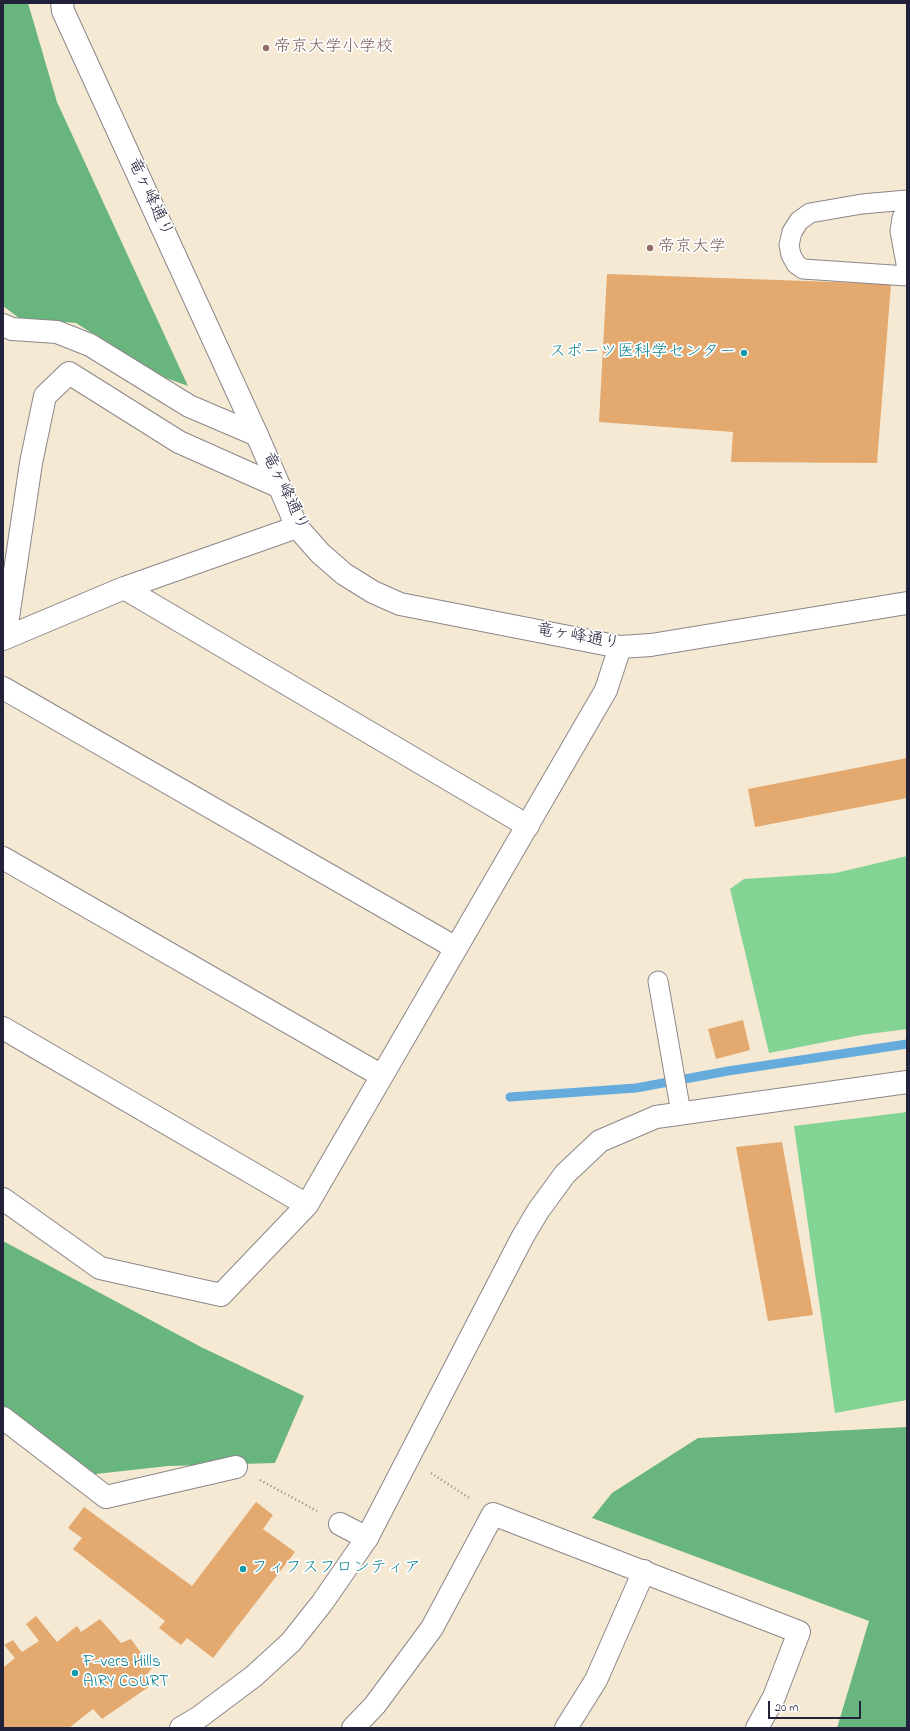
<!DOCTYPE html>
<meta charset="utf-8">
<style>
body{margin:0}
#map{position:relative;width:910px;height:1731px;overflow:hidden;background:#f5e9d4;font-family:"Indie Flower",sans-serif}
canvas{display:block}
.frame{position:absolute;inset:0;border:4px solid #22223b;pointer-events:none}
.scale{position:absolute;left:768px;top:1701px;width:93px;height:18px;box-sizing:border-box;border:2px solid #22223b;border-top:0;padding-left:5px;font-size:12px;line-height:14px;white-space:nowrap;color:#22223b;-webkit-text-stroke:3px #fff;paint-order:stroke}
</style>
<div id="map">
<canvas width="910" height="1731"></canvas>
<div class="frame"></div>
<div class="scale">20 m</div>
</div>
<script>
const context = document.querySelector('canvas').getContext('2d');
context.lineJoin = 'round';
function fillPath(path, color) { context.fillStyle = color; context.fill(path, 'evenodd'); }
const toPath = rows => new Path2D(rows.map(r => 'M' + r).join(''));
function trace(path, color, width, dash) { context.strokeStyle = color; context.lineWidth = width; context.lineCap = dash ? 'butt' : 'round'; context.setLineDash(dash || []); context.stroke(path); }
function label(font, color, halo, rows, align = 'center') {
  context.font = font + ' "Indie Flower","Klee One",sans-serif'; context.lineWidth = 3.5; context.setLineDash([]); context.textBaseline = 'middle'; context.strokeStyle = halo; context.fillStyle = color; for (const [text, x, y, turn = 0] of rows) {
    context.save(); context.translate(x, y); context.rotate((+turn || 0) * Math.PI / 180); context.textAlign = isNaN(turn) ? turn : align; if (halo) context.strokeText(text, 0, 0); context.fillText(text, 0, 0); context.restore();
  }
}
fillPath(toPath([
 [907,856,907,1029,861,1035,769,1053,730,889,744,879,836,873],
 [907,1112,907,1400,835,1413,794,1126]
]), '#82d394');
fillPath(toPath([
 [3,3,28,3,57,102,188,386,158,375,76,323,19,318,3,306],
 [3,1241,201,1347,304,1396,275,1463,168,1466,87,1475,3,1407],
 [907,1427,907,1728,837,1728,869,1621,592,1518,612,1493,698,1438]
]), '#69b57e');
trace(toPath([
 [510,1097,636,1088,728,1071,907,1044]
]), '#65acdc', 9);
fillPath(toPath([
 [607,274,891,284,877,463,731,462,733,432,599,422],
 [907,758,907,798,755,827,748,789],
 [743,1020,750,1050,716,1059,708,1029],
 [782,1142,813,1315,768,1321,736,1147],
 [256,1502,273,1515,263,1529,295,1552,213,1658,187,1638,181,1645,159,1628,165,1621,73,1549,82,1538,68,1528,84,1507,192,1586],
 [36,1616,57,1642,77,1626,81,1632,100,1619,121,1643,131,1639,152,1668,144,1678,150,1686,102,1719,93,1709,69,1728,3,1728,3,1666,4,1667,15,1658,4,1645,13,1640,22,1652,39,1641,26,1624]
]), '#e3a96e');
const lane = toPath([
 [907,200,862,204,810,213,799,221,792,232,789,245,791,255,796,264,803,269,907,276],
 [907,209,902,218,900,231,907,269],
 [658,981,681,1113]
]);
const street = toPath([
 [3,325,12,329,57,332,90,345,189,406,257,435],
 [124,588,528,826],
 [5,638,31,463,45,396,69,373,179,442,280,487],
 [3,639,124,588,297,527],
 [3,688,456,948],
 [3,858,382,1076],
 [3,1028,307,1205],
 [3,1199,100,1268,221,1295,307,1205,606,690,620,647],
 [3,1418,106,1497,236,1467],
 [340,1524,367,1538],
 [353,1728,375,1705,432,1628,493,1514,799,1632,774,1697,757,1728],
 [566,1728,596,1680,644,1571]
]);
const secondary = toPath([
 [62,3,63,11,257,435,297,527,320,553,344,574,373,592,400,604,620,647,651,645,907,603],
 [181,1728,198,1718,254,1676,291,1642,322,1603,367,1538,522,1238,538,1211,565,1174,600,1141,656,1117,907,1082]
]);
trace(lane, '#8c8688', 21);
trace(street, '#8c8688', 24);
trace(secondary, '#8c8688', 24);
trace(toPath([
 [431,1473,471,1499],
 [260,1480,317,1511]
]), '#8c8688', 2.5, [1, 3]);
trace(lane, '#fff', 19);
trace(street, '#fff', 22);
trace(secondary, '#fff', 22);
for (const [x, y, r, color] of [
 [266,48,4,"#8d6e63"],
 [650,248,4,"#8d6e63"],
 [744,353,4,"#0f9aa8"],
 [243,1569,4,"#0f9aa8"],
 [75,1673,4,"#0f9aa8"]
]) { const dot = new Path2D(); dot.arc(x, y, r, 0, 2 * Math.PI); context.fillStyle = color; context.fill(dot); trace(dot, '#fff', 1.5); }
label('17px', '#785e54', '#fff', [
 ["帝京大学小学校",274,48],
 ["帝京大学",658,248]
], 'left');
label('17px', '#22223b', '#fff', [
 ["竜ヶ峰通り",149,198,65],
 ["竜ヶ峰通り",284,492,64],
 ["竜ヶ峰通り",578,638,10]
]);
label('17px', '#0d838f', '#fff', [
 ["スポーツ医科学センター",736,353,"right"],
 ["フィフスフロンティア",251,1569],
 ["F-vers Hills",83,1663],
 ["AIRY COURT",83,1683]
], 'left');
</script>
